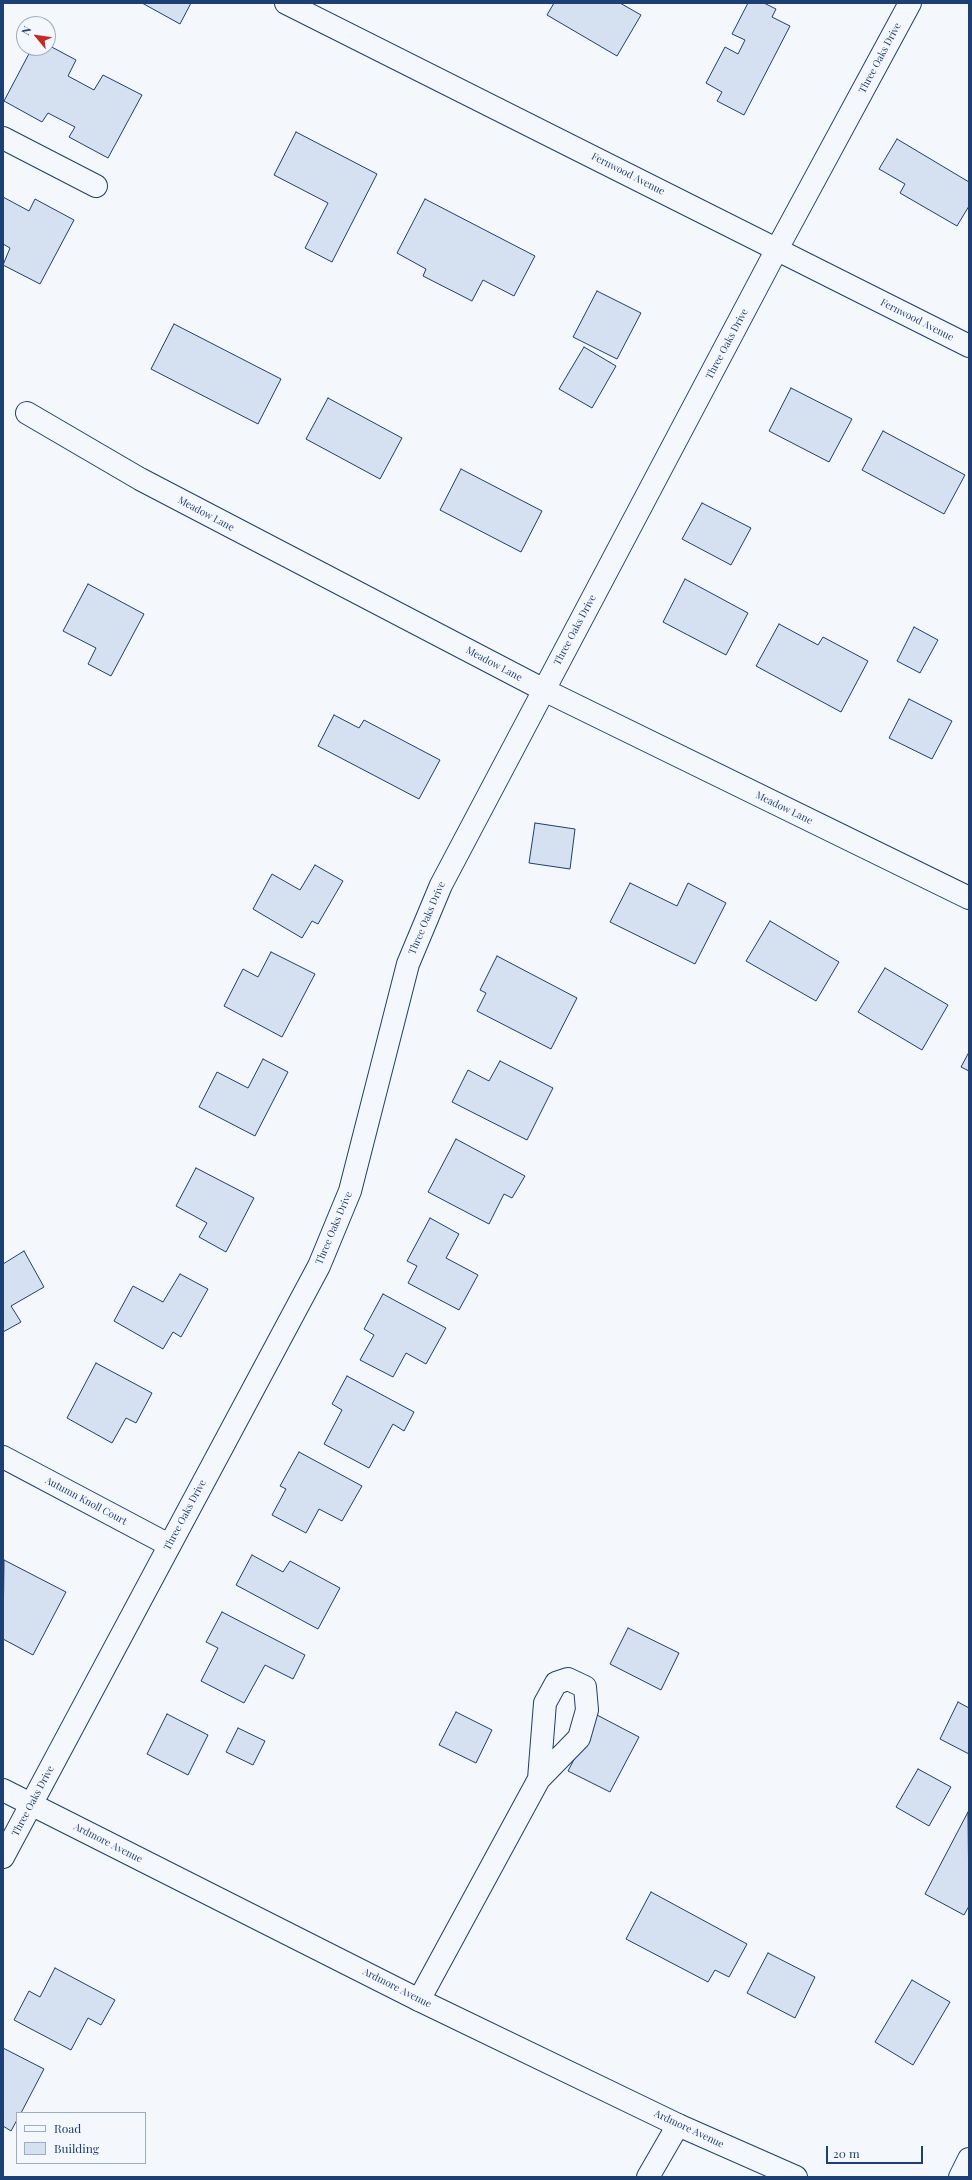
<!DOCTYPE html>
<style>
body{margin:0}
#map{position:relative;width:972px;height:2180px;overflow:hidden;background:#f4f7fb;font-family:"Playfair Display",serif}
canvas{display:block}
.frame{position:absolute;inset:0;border:4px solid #1d3f73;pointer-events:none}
.legend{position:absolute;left:16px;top:2112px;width:130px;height:52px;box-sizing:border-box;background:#f4f7fb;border:1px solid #9eadc5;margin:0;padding:5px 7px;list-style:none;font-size:12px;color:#1d3f73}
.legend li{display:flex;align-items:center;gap:8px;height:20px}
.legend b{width:20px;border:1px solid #9eadc5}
.north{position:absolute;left:16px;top:16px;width:40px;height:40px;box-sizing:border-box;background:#f4f7fb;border:1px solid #9eadc5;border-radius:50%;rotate:299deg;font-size:11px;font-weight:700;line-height:16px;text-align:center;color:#1d3f73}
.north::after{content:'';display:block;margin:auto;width:14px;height:18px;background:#c62828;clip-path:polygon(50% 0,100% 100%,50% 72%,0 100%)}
.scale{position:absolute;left:826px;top:2146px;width:97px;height:18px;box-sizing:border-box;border:2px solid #1d3f73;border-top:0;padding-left:5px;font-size:12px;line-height:14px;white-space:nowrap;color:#1d3f73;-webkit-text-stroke:3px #f4f7fb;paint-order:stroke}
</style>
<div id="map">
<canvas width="972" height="2180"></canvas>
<div class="frame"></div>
<ul class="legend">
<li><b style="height:5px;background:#f4f7fb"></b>Road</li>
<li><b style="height:11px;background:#d5e0f0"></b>Building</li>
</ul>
<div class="north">N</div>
<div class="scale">20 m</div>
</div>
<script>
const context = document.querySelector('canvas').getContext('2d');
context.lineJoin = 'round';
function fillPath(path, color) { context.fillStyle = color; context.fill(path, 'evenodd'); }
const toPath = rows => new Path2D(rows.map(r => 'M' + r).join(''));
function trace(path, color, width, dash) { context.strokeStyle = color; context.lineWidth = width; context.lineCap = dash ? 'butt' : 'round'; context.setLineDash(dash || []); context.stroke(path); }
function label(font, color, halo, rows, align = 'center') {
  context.font = font + ' "Playfair Display",serif'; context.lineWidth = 3; context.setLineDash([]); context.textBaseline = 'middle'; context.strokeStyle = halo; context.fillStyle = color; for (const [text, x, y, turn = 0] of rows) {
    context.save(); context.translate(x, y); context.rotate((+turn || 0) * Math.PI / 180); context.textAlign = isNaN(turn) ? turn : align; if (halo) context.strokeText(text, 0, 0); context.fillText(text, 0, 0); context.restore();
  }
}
const building = toPath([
 [142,3,191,3,180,24,142,3],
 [554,3,620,3,641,15,617,56,547,15,554,3],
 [748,3,764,3,776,9,772,17,790,26,744,115,717,101,722,92,706,83,725,47,738,54,745,40,732,34,748,3],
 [48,45,76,60,68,76,94,90,103,75,142,95,108,158,69,137,75,127,48,113,42,122,4,101,32,48,48,48,48,45],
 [296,132,377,174,332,262,305,248,328,203,274,175,296,132],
 [897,139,969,182,969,206,957,226,900,193,905,184,879,169,897,139],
 [3,197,29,211,35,199,74,220,40,284,3,265,10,248,3,244,3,197],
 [425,199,535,256,514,296,483,280,472,301,423,276,426,269,397,253,425,199],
 [597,291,641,313,617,359,573,337,597,291],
 [174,324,281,379,258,424,151,369,174,324],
 [584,347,616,366,592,408,559,389,584,347],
 [791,388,852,419,829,462,769,431,791,388],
 [328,398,402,438,380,479,306,439,328,398],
 [883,431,965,475,944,514,862,470,883,431],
 [461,469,542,511,521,552,440,510,461,469],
 [702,503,751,528,731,565,682,539,702,503],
 [685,579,748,613,726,655,663,622,685,579],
 [88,584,144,614,111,676,88,664,96,648,63,631,88,584],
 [779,624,818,645,823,637,868,661,841,712,756,666,779,624],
 [914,627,938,640,920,673,897,661,914,627],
 [909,699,952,721,932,759,889,738,909,699],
 [334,715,359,728,364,720,440,760,419,799,318,746,334,715],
 [535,823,575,829,570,869,529,863,535,823],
 [315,865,343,881,318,924,312,921,302,938,253,909,272,874,300,890,315,865],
 [630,883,677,906,688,883,726,903,695,964,610,922,630,883],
 [770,921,839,962,816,1001,746,961,770,921],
 [271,952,315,974,282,1037,224,1006,243,969,258,977,271,952],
 [497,956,577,998,551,1049,477,1011,486,993,480,990,497,956],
 [885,968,948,1005,922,1050,858,1012,885,968],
 [969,1052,969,1071,961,1067,969,1052],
 [263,1059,288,1072,255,1136,199,1107,217,1072,248,1088,263,1059],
 [500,1061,553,1088,527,1140,452,1102,468,1070,489,1081,500,1061],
 [456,1139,525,1176,512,1198,504,1194,489,1224,428,1192,456,1139],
 [196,1168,254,1198,226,1252,199,1237,207,1223,176,1206,196,1168],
 [430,1218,459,1234,446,1258,478,1275,459,1310,408,1283,417,1266,407,1261,430,1218],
 [24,1251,44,1287,11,1306,21,1322,3,1332,3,1264,24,1251],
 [180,1274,208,1289,181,1337,173,1332,163,1349,114,1321,133,1286,163,1302,180,1274],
 [383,1294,446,1328,426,1364,406,1353,393,1377,360,1360,374,1335,364,1329,383,1294],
 [96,1363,152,1393,136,1423,126,1418,112,1443,67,1418,96,1363],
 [347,1376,414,1412,404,1431,393,1424,369,1468,324,1444,342,1410,332,1404,347,1376],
 [299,1452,362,1486,342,1521,319,1509,306,1533,272,1515,286,1489,280,1486,299,1452],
 [252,1555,283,1572,290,1561,340,1588,318,1629,236,1585,252,1555],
 [4,1560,66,1592,33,1655,3,1639,4,1560],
 [222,1612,305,1655,293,1679,265,1665,244,1703,201,1681,218,1648,206,1642,222,1612],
 [628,1628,679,1653,661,1690,610,1664,628,1628],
 [958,1702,969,1708,969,1754,940,1739,958,1702],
 [456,1712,492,1730,476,1763,439,1745,456,1712],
 [167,1714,208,1735,188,1775,147,1754,167,1714],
 [597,1715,639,1737,610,1792,568,1771,597,1715],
 [238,1728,265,1741,253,1765,226,1752,238,1728],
 [918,1769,951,1787,929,1826,896,1807,918,1769],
 [968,1812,969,1906,964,1915,925,1894,968,1812],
 [651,1892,747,1944,729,1977,715,1970,708,1982,626,1939,651,1892],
 [768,1953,815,1977,795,2018,747,1993,768,1953],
 [55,1968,115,2000,101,2025,88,2018,71,2050,14,2020,29,1991,40,1997,55,1968],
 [912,1980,950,2002,913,2065,875,2042,912,1980],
 [3,2048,44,2069,21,2113,17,2113,17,2120,11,2131,3,2126,3,2048]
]);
fillPath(building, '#d5e0f0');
trace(building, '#1d3f73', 1);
const minor = toPath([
 [286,3,969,346],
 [3,138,96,186],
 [27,413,140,479,544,690,969,898],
 [3,1457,169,1545],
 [3,1857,319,1266,350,1191,408,964,441,885,777,249,910,3],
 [419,2000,539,1779,545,1703,556,1683,568,1679,585,1687,587,1710,579,1738,539,1779],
 [648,2177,678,2125],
 [960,2177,969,2159]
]);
const major = toPath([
 [3,1790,419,2000,678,2125,796,2177]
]);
trace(minor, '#1d3f73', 24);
trace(major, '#1d3f73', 24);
trace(minor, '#f4f7fb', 22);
trace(major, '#f4f7fb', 22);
label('10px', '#1d3f73', '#f4f7fb', [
 ["Three Oaks Drive",880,58,-62],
 ["Fernwood Avenue",628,174,27],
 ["Fernwood Avenue",917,320,27],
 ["Three Oaks Drive",727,344,-62],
 ["Meadow Lane",206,514,28],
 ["Three Oaks Drive",575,630,-62],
 ["Meadow Lane",494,664,28],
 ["Meadow Lane",784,808,26],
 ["Three Oaks Drive",427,918,-67],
 ["Three Oaks Drive",334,1228,-67],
 ["Autumn Knoll Court",86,1501,28],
 ["Three Oaks Drive",185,1515,-62],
 ["Three Oaks Drive",33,1801,-62],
 ["Ardmore Avenue",108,1843,27],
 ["Ardmore Avenue",397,1988,27],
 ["Ardmore Avenue",689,2129,25]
]);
</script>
